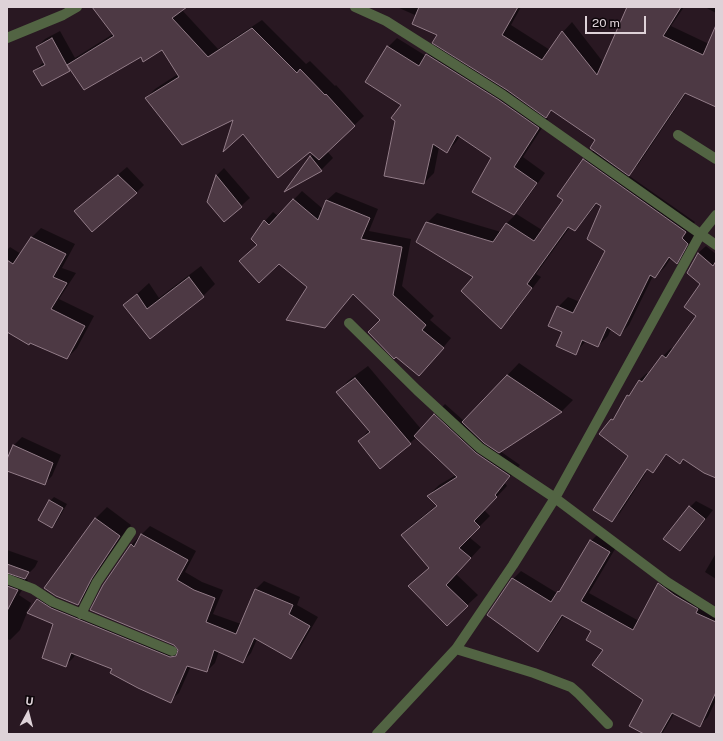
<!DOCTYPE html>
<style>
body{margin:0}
#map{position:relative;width:723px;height:741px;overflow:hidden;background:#291822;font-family:"Public Sans",sans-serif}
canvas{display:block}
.frame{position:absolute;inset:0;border:8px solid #ded2d8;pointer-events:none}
.north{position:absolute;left:8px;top:693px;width:40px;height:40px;-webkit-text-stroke:3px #0d060a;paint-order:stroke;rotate:7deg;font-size:11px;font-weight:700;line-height:16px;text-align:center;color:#ded2d8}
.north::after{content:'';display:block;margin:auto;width:14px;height:18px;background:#ded2d8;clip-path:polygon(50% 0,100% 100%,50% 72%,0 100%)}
.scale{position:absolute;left:585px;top:16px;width:61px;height:18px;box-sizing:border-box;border:2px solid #ded2d8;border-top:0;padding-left:5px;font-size:12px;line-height:14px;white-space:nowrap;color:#ded2d8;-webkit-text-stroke:3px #0d060a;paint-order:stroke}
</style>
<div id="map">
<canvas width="723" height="741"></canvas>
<div class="frame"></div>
<div class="north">U</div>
<div class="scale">20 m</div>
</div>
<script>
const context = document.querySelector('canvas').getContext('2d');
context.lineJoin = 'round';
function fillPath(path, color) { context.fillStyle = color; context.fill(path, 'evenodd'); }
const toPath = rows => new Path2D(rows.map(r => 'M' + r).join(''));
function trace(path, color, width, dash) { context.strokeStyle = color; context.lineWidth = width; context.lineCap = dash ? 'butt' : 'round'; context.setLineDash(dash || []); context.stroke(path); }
fillPath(toPath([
 [93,7,185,7,182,10,218,49,262,20,306,64,310,61,335,86,336,85,364,116,327,151,333,158,321,170,287,189,314,153,234,118,146,98,155,89,178,74,162,49,141,55,71,69,69,71,34,71,44,62,37,47,45,39,60,31,75,58,113,34],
 [397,7,521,7,511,25,550,50,563,32,572,22,603,62,629,7,684,7,671,26,709,44,716,26,716,101,687,92,638,165,628,175,695,222,691,228,697,234,686,253,677,262,671,258,665,267,655,277,653,276,629,325,620,335,611,329,608,336,598,346,586,341,575,353,563,332,558,307,568,297,580,302,606,250,603,205,598,202,584,220,574,230,570,227,536,274,541,277,510,318,501,328,474,277,427,223,437,213,501,232,507,223,516,214,474,191,493,157,460,136,456,142,447,152,439,147,434,173,424,183,402,104,388,47,397,38,426,56,437,44,439,34,417,16],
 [552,110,597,140,594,150,584,160,564,200,542,230,515,213,523,204,545,173,523,157,548,119,545,117],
 [705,7,716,7,716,13],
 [127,167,144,185,136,193,75,211],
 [224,168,250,198,224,221,208,202,217,175],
 [302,191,323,209,327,200,336,192,378,209,369,231,411,239,402,286,434,316,430,320,451,338,428,366,354,294,333,318,308,287,258,244,265,221,273,212,278,216],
 [41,228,75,244,62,268,76,273,59,299,94,316,77,348,67,358,7,331,7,250,10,247,21,254,32,237],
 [706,246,716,254,716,268,699,253,699,255,716,270,716,477,684,458,680,463,667,454,659,463,601,434,618,413,628,396,634,389,639,380,647,373,649,374,663,356,671,348,673,349,697,316,701,284,688,272,698,253],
 [201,266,215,284,203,296,150,338,125,305,149,283,159,298],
 [519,363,573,400,562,411,500,451,520,465,505,483,507,486,484,510,490,516,469,537,481,547,456,574,478,595,447,624,410,586,430,568,402,535,413,524,437,505,428,496,439,485,456,475,417,437,380,467,359,441,369,430,337,392,349,380,368,366,421,429,445,404,464,421],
 [22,437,61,455,52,476,44,484,7,470,7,462,14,445],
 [628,463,646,473,620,513,611,521],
 [54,497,67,504,56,523,52,527,50,501],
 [696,501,713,510,688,542,680,550,688,509],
 [107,507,131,525,103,566,89,593,78,604,95,519],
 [150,526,196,551,185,572,202,582,223,590,213,614,241,624,255,590,264,581,300,597,297,605,318,617,299,649,290,658,257,639,251,653,243,662,219,651,215,663,207,671,191,666,179,693,170,701,114,669,75,654,74,657,66,665,54,623,37,600,46,591,59,600,179,649,131,545],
 [599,533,618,544,589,593,639,621,658,584,667,576,716,610,716,700,708,717,700,725,674,714,662,734,646,734,644,700,604,650,592,631,564,615,546,642,538,650,513,579,521,571,557,593,564,585,591,541],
 [7,550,38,561,35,567,24,578,28,580,19,595,31,603,20,630,10,640,7,639],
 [716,553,716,579,705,572]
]), '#0007');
const building = toPath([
 [92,7,187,7,172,18,208,57,252,28,297,73,300,69,325,95,326,94,355,126,319,160,310,152,278,178,243,134,223,152,233,120,182,145,145,98,179,77,162,50,143,62,141,57,84,90,67,65,114,36,92,7],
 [419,7,518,7,502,35,542,60,562,31,597,75,627,7,681,7,663,36,703,55,716,25,716,107,685,93,629,176,590,148,595,140,551,110,546,118,507,90,432,43,437,35,412,24,419,7],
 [52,38,70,71,42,86,33,71,45,65,36,47,52,38],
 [387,46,419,66,426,54,499,100,539,128,514,167,537,183,514,215,472,192,491,158,457,135,447,153,433,144,424,184,384,176,395,121,391,118,401,105,365,82,387,46],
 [310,156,322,171,284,192,310,156],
 [583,159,686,232,682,238,688,244,677,264,669,257,655,278,650,275,620,336,607,327,598,347,582,340,576,355,556,346,562,332,548,326,557,306,573,313,605,251,587,239,601,206,596,203,575,231,568,227,527,284,532,288,501,329,461,291,473,277,416,242,426,222,493,242,506,223,534,241,563,200,557,196,583,159],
 [118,175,137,193,92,232,74,211,118,175],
 [216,175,242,207,224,222,207,202,216,175],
 [293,199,318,220,326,200,370,218,361,239,402,247,393,295,426,325,422,330,444,348,419,376,396,357,394,359,368,332,380,320,353,294,325,328,286,320,307,287,279,264,259,283,239,261,257,245,251,239,264,220,269,225,293,199],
 [31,237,66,254,53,277,67,283,51,309,85,326,67,359,30,343,29,345,7,332,7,260,13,264,31,237],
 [698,253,713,266,716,261,716,478,704,473,683,459,680,464,666,454,653,473,647,469,612,522,593,510,628,456,599,434,611,419,613,420,627,395,629,396,639,380,642,382,662,355,666,358,696,316,684,307,700,284,687,273,698,253],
 [189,277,204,297,150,339,123,305,137,294,147,309,189,277],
 [507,375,562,412,499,453,484,443,462,422,507,375],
 [355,378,411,444,380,469,358,441,370,432,336,392,355,378],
 [434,414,476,453,510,476,495,495,497,497,474,521,480,527,459,548,471,558,446,585,468,606,447,626,408,586,429,568,401,535,437,506,427,496,457,477,414,436,434,414],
 [13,445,53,463,45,485,7,471,7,459,13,445],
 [49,500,63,508,52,528,38,520,49,500],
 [689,506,705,519,680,551,663,539,689,506],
 [95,518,120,536,92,578,78,605,56,596,44,588,95,518],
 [141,534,188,560,177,580,194,590,215,598,206,622,236,634,255,589,293,605,289,614,310,626,291,659,254,638,243,663,214,650,207,672,187,666,171,703,138,688,110,673,112,669,71,653,66,667,42,658,53,624,27,613,37,599,51,608,170,657,176,656,178,650,174,645,90,610,103,585,131,544,134,547,141,534],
 [590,540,610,552,581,601,633,630,658,583,674,595,698,609,696,613,716,622,716,692,700,727,672,713,660,734,644,734,629,726,643,700,592,665,603,650,586,640,591,631,562,615,538,652,487,615,512,578,551,602,558,591,559,592,590,540],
 [7,564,29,572,25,579,7,573,7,564],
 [7,586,18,590,7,611,7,586]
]);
fillPath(building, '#4d3944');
trace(building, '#927c88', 1);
trace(toPath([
 [355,7,386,21,503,95,716,245],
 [7,38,63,15,77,7],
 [678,135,716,159],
 [349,323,417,390,480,448,555,498,667,582,716,613],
 [7,579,33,589,53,602,172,651],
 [81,614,97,582,131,532],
 [456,649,534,673,571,687,579,694,608,724],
 [377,734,456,649,513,565,555,498,700,235,716,215]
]), '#526443', 10);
</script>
